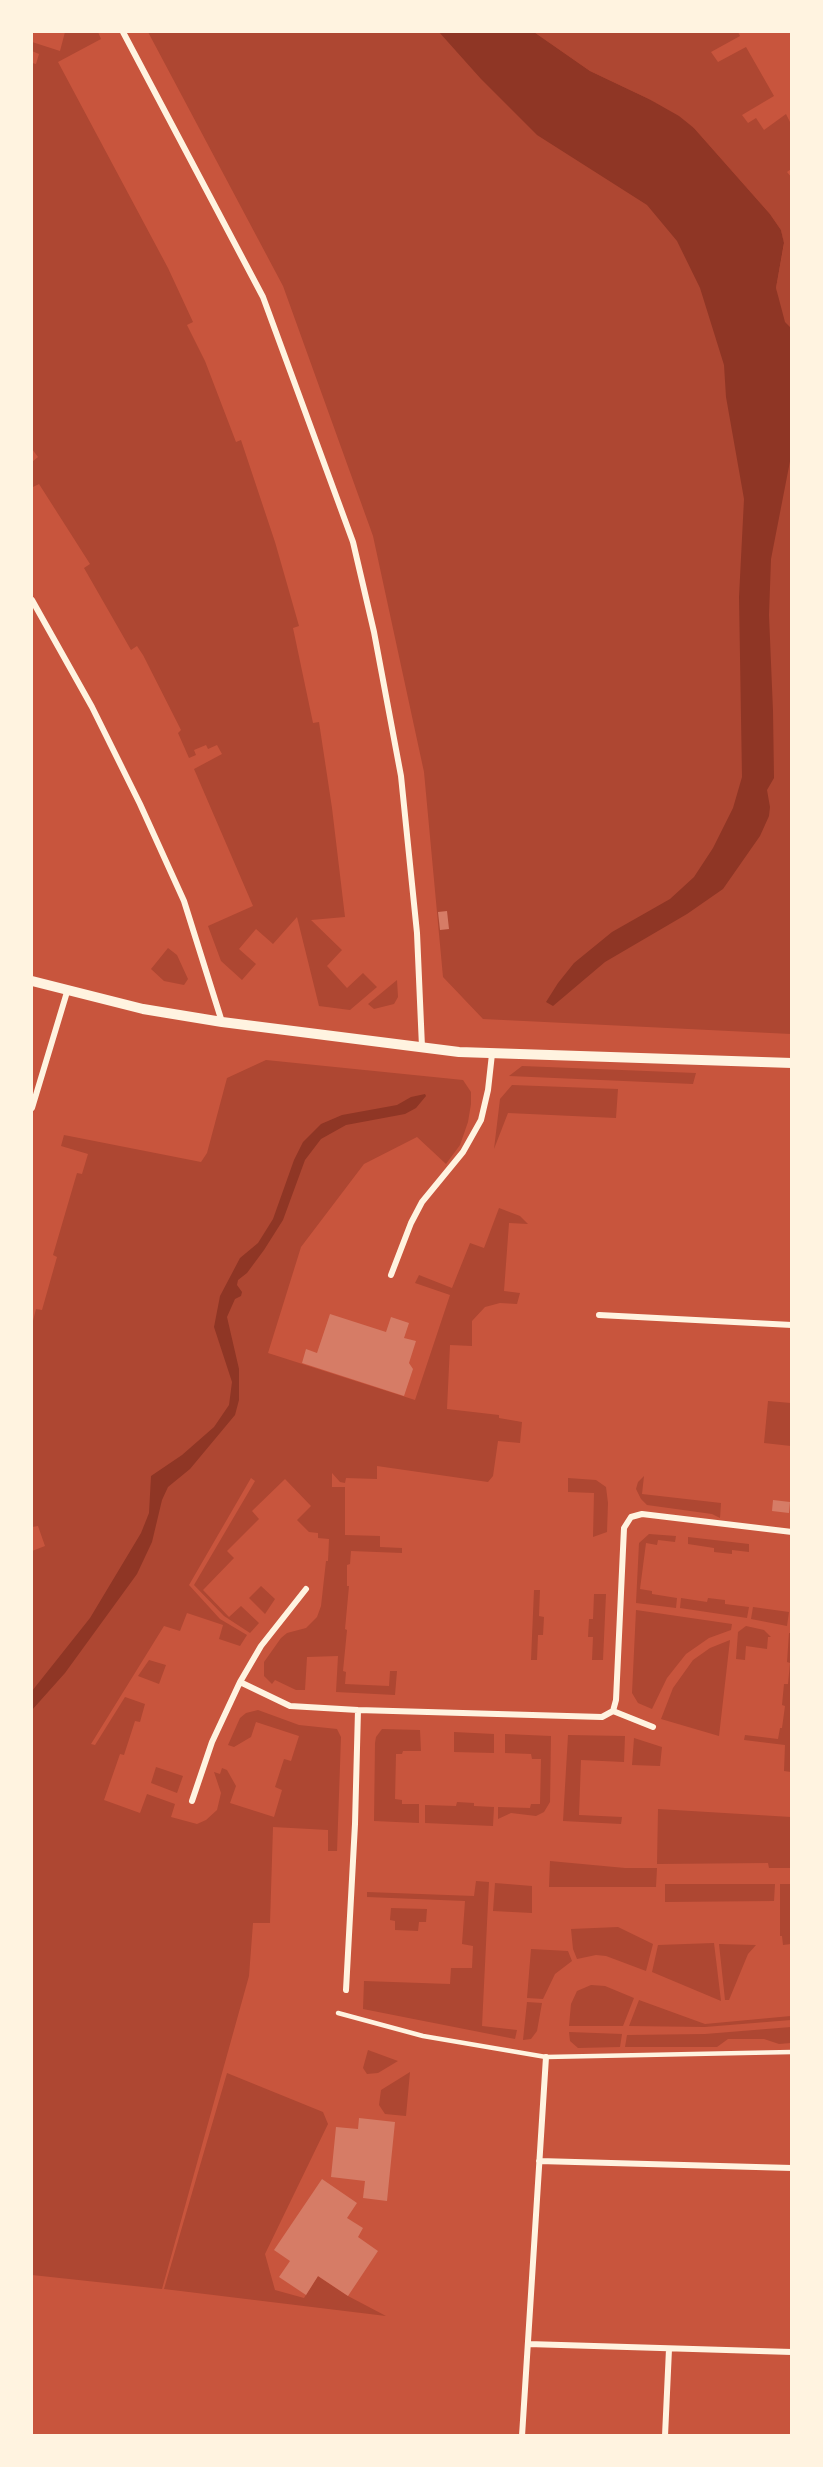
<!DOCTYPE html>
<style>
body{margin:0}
#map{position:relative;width:823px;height:2467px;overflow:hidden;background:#c8553d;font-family:Signika,sans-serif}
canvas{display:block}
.frame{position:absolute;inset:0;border:33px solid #fff3e0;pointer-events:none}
</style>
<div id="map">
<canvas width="823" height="2467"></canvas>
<div class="frame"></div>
</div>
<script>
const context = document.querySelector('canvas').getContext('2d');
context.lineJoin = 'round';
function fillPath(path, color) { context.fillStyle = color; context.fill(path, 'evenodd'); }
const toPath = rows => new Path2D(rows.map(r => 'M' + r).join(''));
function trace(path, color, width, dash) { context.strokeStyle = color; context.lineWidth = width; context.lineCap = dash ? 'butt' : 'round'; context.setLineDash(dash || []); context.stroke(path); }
fillPath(toPath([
 [65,32,98,32,101,39,58,62,168,268,193,322,187,325,205,361,236,442,241,440,275,542,299,626,293,628,313,723,319,722,332,808,345,917,311,920,342,950,327,966,347,988,363,973,377,987,350,1010,319,1006,297,917,273,944,256,929,239,949,256,964,242,980,221,961,208,926,253,906,194,769,222,754,217,745,208,749,206,745,194,750,196,755,189,758,178,733,181,730,143,655,137,646,131,650,84,568,90,564,39,484,33,487,32,486,32,462,38,457,32,449,32,63,36,64,39,54,32,51,32,42,60,51],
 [148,32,484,32,779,304,776,288,784,244,781,230,770,214,694,128,649,99,590,71,534,32,738,32,740,36,711,52,718,62,746,47,774,96,742,115,748,123,756,118,764,130,786,114,791,124,791,169,787,172,792,178,791,1034,483,1019,443,977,424,772,373,536,283,286],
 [168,948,177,955,188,979,184,985,164,981,151,969],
 [397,980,398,997,394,1004,374,1009,368,1004],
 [266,1060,463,1080,471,1092,471,1104,468,1122,460,1145,446,1164,417,1137,364,1164,301,1247,268,1353,415,1400,450,1295,415,1283,419,1275,452,1288,470,1243,484,1248,499,1208,520,1216,528,1224,509,1223,504,1291,520,1293,517,1304,500,1303,485,1307,472,1321,472,1346,450,1345,447,1409,499,1415,499,1418,522,1422,520,1443,498,1441,493,1476,488,1482,377,1466,377,1479,346,1478,345,1483,340,1482,332,1473,332,1487,345,1487,345,1535,380,1536,380,1547,402,1548,402,1553,351,1551,350,1564,347,1565,347,1586,349,1586,345,1629,347,1630,343,1671,346,1672,345,1684,389,1686,390,1671,397,1671,395,1695,336,1692,338,1656,307,1657,305,1690,296,1690,275,1680,272,1684,264,1676,264,1662,281,1638,287,1633,306,1628,317,1617,321,1606,326,1561,328,1561,329,1539,318,1538,318,1533,309,1532,297,1520,311,1506,285,1479,252,1511,259,1519,227,1551,234,1558,203,1590,229,1617,241,1606,259,1623,250,1633,224,1616,194,1585,255,1481,251,1478,189,1585,220,1619,247,1635,240,1646,219,1639,223,1625,187,1613,180,1631,164,1626,91,1744,95,1745,125,1697,145,1704,140,1722,135,1721,124,1755,120,1754,104,1800,140,1813,147,1794,175,1804,171,1817,197,1824,206,1820,217,1810,221,1793,214,1772,220,1774,222,1768,227,1770,236,1786,230,1803,274,1817,282,1790,275,1787,284,1759,291,1761,299,1736,256,1722,251,1737,234,1747,228,1745,240,1718,246,1713,258,1710,299,1725,337,1729,341,1737,337,1851,328,1851,328,1830,273,1827,270,1923,253,1923,249,1976,162,2289,32,2275,32,1551,45,1546,38,1526,32,1527,32,1325,36,1309,42,1310,57,1257,53,1255,77,1173,82,1174,88,1154,61,1146,64,1135,201,1162,207,1153,227,1078],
 [522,1066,696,1073,693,1084,509,1076],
 [512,1085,618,1089,616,1118,508,1113,494,1149,500,1099],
 [768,1401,791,1403,791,1446,764,1443],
 [644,1476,642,1494,721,1503,720,1518,712,1514,647,1505,641,1499,636,1489,638,1482],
 [568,1478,596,1480,606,1487,608,1503,607,1532,593,1537,594,1493,568,1492],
 [649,1534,676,1536,675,1542,658,1540,657,1545,646,1543,640,1589,652,1591,652,1594,677,1598,676,1608,636,1603,639,1543],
 [688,1537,749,1544,749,1552,732,1550,732,1554,714,1552,714,1548,688,1544],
 [261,1586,275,1599,265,1614,249,1598],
 [534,1590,540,1590,539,1616,544,1617,543,1635,538,1635,537,1660,531,1660],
 [594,1594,606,1594,603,1660,592,1660,593,1637,588,1637,589,1619,593,1619],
 [681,1598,707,1602,708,1598,725,1600,725,1604,749,1607,747,1618,680,1608],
 [753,1607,789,1612,787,1626,751,1619],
 [636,1610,732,1624,731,1630,709,1638,686,1654,667,1678,652,1709,638,1703,632,1693],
 [746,1626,764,1630,771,1637,768,1637,767,1649,746,1646,745,1660,736,1659,738,1632],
 [789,1633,792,1633,791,1772,784,1771,785,1745,744,1740,745,1735,778,1739,780,1728,782,1728,785,1706,782,1705,784,1684,788,1684,790,1663,787,1662],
 [730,1640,719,1736,661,1719,673,1688,693,1660,710,1648],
 [149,1660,166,1665,159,1684,138,1676],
 [382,1729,420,1730,421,1751,403,1751,402,1754,396,1754,395,1799,402,1800,402,1804,419,1804,419,1823,374,1821,375,1743,376,1737],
 [454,1732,494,1734,494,1753,454,1752],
 [505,1734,551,1736,550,1802,544,1812,536,1816,511,1813,498,1819,498,1807,530,1808,531,1804,540,1804,541,1759,532,1759,531,1754,505,1753],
 [568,1735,625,1736,624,1762,581,1760,579,1815,622,1817,621,1824,563,1821],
 [634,1738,662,1747,660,1766,632,1765],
 [156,1767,183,1776,177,1793,151,1783],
 [457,1802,474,1803,474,1806,494,1807,493,1826,425,1823,425,1805,456,1806],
 [658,1809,791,1817,791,1868,769,1868,768,1863,657,1864],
 [550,1861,625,1868,657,1868,656,1887,549,1887],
 [476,1881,489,1882,482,2026,517,2030,515,2039,363,2009,364,1981,450,1984,451,1968,472,1968,473,1946,462,1944,465,1901,367,1897,367,1892,474,1896],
 [495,1883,532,1886,532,1913,493,1911],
 [665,1884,775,1884,774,1901,665,1902],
 [780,1884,791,1884,791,1944,783,1945,782,1936,780,1936],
 [391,1908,427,1909,426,1922,419,1922,418,1931,395,1930,395,1921,390,1920],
 [618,1927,653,1944,646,1971,606,1956,596,1955,577,1959,573,1949,571,1929],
 [714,1943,721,2001,652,1972,658,1945],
 [719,1944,756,1945,748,1954,729,2000,725,2000],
 [531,1949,568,1951,572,1961,555,1974,543,1999,527,1998],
 [591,1985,605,1986,634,1998,623,2026,569,2026,571,2004,577,1991],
 [639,2000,705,2024,791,2016,791,2020,705,2027,629,2026],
 [527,2002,542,2003,537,2031,531,2039,523,2040],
 [791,2027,791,2043,779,2044,764,2039,728,2039,717,2047,625,2047,627,2035,705,2034],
 [569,2032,622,2034,620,2047,578,2048,570,2041],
 [368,2050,398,2061,378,2073,367,2074,363,2068],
 [410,2072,406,2116,385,2114,379,2105,381,2090],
 [227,2073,323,2112,328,2124,265,2254,275,2290,304,2298,318,2276,348,2296,386,2316,164,2289]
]), '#ae4732');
fillPath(toPath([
 [439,32,534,32,590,71,649,99,679,116,694,128,770,214,781,230,784,243,776,288,785,322,791,328,792,451,771,559,769,615,773,711,774,778,767,790,770,807,769,816,760,836,723,889,687,914,605,962,553,1006,546,1002,558,983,574,963,612,932,670,899,694,877,713,848,733,808,742,777,739,597,744,499,726,397,724,365,700,288,677,241,647,205,537,135,481,79],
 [425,1094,426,1096,416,1108,405,1114,346,1125,321,1139,305,1160,283,1220,264,1250,247,1273,238,1280,237,1285,242,1292,241,1296,235,1299,227,1317,239,1369,239,1400,235,1415,190,1469,168,1487,162,1500,152,1542,137,1574,65,1673,32,1710,32,1691,90,1618,141,1533,149,1513,151,1476,182,1455,214,1427,229,1405,232,1382,214,1327,220,1296,240,1258,258,1243,273,1219,294,1160,303,1142,321,1124,342,1115,397,1105,411,1097]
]), '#8f3625');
fillPath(toPath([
 [447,911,449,929,440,930,438,912],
 [330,1314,386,1332,391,1317,409,1323,404,1338,416,1341,409,1363,413,1369,404,1396,302,1363,306,1349,317,1353],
 [773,1500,790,1502,789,1513,772,1511],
 [359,2118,395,2122,387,2201,363,2198,365,2181,331,2177,336,2127,358,2129],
 [322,2179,357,2203,347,2218,363,2228,358,2237,378,2251,348,2296,318,2276,306,2295,279,2277,290,2261,274,2250]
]), '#d67c66');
trace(toPath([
 [338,2013,423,2036,546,2057,792,2052]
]), '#fff3e0', 4.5);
trace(toPath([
 [123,32,263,297,353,542,374,632,401,776,417,933,422,1047],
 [32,600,92,707,140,804,184,901,222,1022],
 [32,1108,67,992],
 [391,1275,411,1223,422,1202,463,1152,481,1120,488,1090,492,1054],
 [599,1315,792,1325],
 [240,1682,290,1706,358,1710,602,1717,613,1711,616,1700,624,1528,631,1517,642,1514,792,1532],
 [613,1711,653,1727],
 [192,1801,212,1742,240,1682,261,1646,306,1589],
 [346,1990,355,1824,358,1710],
 [539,2161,792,2168],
 [528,2344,792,2352],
 [522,2436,546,2057],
 [665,2436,669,2349]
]), '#fff3e0', 6);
trace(toPath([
 [32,981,143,1009,222,1022,459,1052,792,1063]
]), '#fff3e0', 10);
</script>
